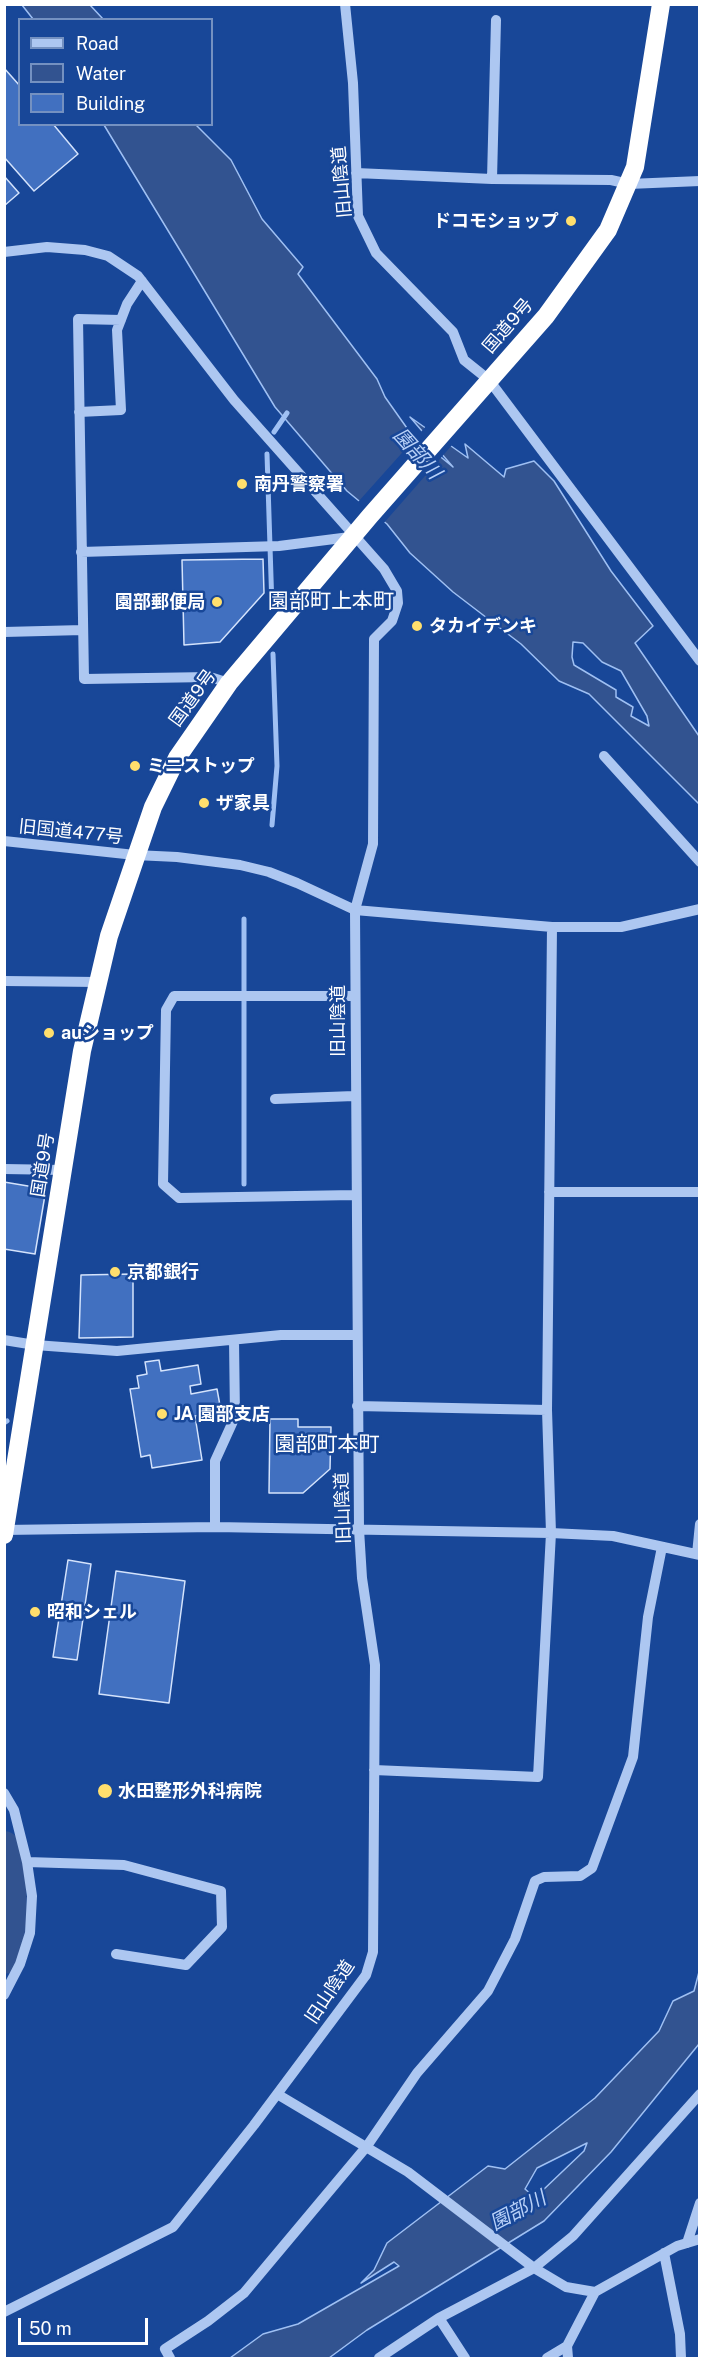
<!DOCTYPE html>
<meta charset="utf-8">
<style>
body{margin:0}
#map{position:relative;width:704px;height:2363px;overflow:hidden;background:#184798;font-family:"Public Sans",sans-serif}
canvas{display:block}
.frame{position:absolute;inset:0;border:6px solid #fff;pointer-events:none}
.legend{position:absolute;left:18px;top:18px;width:195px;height:108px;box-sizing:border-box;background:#184798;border:2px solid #7491c1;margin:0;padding:8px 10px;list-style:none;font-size:18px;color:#fff}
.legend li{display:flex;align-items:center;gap:12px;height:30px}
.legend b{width:30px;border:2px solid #7491c1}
.scale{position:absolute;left:18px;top:2318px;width:130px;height:27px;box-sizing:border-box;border:3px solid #fff;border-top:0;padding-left:8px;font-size:18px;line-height:21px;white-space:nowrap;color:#fff;-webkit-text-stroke:4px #184798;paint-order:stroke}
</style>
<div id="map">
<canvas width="704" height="2363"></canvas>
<div class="frame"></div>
<ul class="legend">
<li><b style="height:8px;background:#adc7f1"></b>Road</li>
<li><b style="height:16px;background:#325390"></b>Water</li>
<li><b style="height:16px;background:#4170c0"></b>Building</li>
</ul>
<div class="scale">50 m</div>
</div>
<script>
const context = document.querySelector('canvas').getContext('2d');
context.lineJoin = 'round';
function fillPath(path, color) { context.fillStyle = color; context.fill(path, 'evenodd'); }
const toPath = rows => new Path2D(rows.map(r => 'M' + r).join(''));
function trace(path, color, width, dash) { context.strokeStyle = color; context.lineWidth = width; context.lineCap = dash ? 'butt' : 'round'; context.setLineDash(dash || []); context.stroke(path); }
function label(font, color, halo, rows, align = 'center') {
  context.font = font + ' "Public Sans","Noto Sans JP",sans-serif'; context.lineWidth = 5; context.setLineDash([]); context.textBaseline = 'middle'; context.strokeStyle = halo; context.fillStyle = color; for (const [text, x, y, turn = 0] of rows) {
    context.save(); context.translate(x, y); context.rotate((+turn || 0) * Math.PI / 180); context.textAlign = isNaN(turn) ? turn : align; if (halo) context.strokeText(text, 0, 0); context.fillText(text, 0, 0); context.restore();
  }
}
const water = toPath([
 [22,5,90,5,103,19,33,19,22,5],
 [104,125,196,125,231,160,262,219,303,267,298,274,377,379,385,397,409,431,453,467,410,417,468,458,465,444,504,477,506,469,534,461,554,481,611,571,653,626,635,643,699,736,699,804,589,694,559,681,521,644,453,592,410,553,387,524,347,491,275,407,104,125],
 [573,642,583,643,602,662,621,671,647,716,649,726,631,716,633,707,616,697,616,690,574,665,572,657,573,642],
 [699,1972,699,2044,611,2152,544,2221,367,2330,329,2358,230,2358,263,2334,298,2324,399,2266,394,2262,361,2283,374,2270,387,2243,488,2166,505,2169,595,2098,659,2031,673,2001,694,1991,699,1972],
 [587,2143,584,2151,542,2191,532,2195,525,2189,537,2168,587,2143]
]);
fillPath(water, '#325390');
trace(water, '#9fc0f3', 1.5);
fillPath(toPath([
 [427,425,453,444,383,524,358,502,418,435,431,445,420,433]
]), '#184798');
trace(toPath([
 [274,432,287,413],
 [267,454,272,608],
 [272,825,277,766,273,654],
 [244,919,244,1184],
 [4,1423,7,1421]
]), '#9fc0f3', 5);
trace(toPath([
 [4,1847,10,1867,11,1919,4,1958]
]), '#325390', 32);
const building = toPath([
 [4,68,20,86,20,124,53,124,78,154,34,191,4,157,4,68],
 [4,176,19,193,4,206,4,176],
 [263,559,264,593,220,642,184,645,182,560,263,559],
 [4,1182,46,1189,35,1254,4,1249,4,1182],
 [133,1274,133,1337,79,1338,81,1275,133,1274],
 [159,1360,161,1371,198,1365,201,1384,190,1386,191,1394,217,1389,221,1411,195,1416,202,1460,152,1468,150,1455,141,1457,130,1389,139,1388,137,1376,147,1374,145,1362,159,1360],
 [270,1419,298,1419,298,1427,331,1427,330,1469,303,1493,269,1493,270,1419],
 [68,1560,91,1564,77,1660,53,1657,68,1560],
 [116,1571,185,1581,169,1703,99,1694,116,1571]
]);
fillPath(building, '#4170c0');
trace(building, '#d4e3fc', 1.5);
trace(toPath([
 [345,4,353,83,358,216,376,253,453,332,464,360,489,380,700,661],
 [356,173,492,179,611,180,629,184,700,181],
 [492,179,496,20],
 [4,252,47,247,85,250,108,256,138,276,234,400,384,569,397,591,398,603,392,621,374,639,373,844,355,910,359,1529,362,1578,375,1665,373,1952,366,1975,254,2125,173,2227,4,2312],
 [121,320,78,319,84,679,210,677,229,683],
 [79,412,121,410,117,330,127,304,142,281],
 [81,552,279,546,350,537],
 [4,632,83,630],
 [604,756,700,862],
 [4,841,135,855,177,857,240,865,269,872,297,883,355,910,552,927,621,927,700,909],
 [4,981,98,982],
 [355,996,174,996,166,1010,163,1184,179,1198,355,1195],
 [275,1099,354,1096],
 [4,1169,63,1170],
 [549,1192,700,1192],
 [4,1340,35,1345,117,1351,281,1335,356,1335],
 [357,1406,547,1410],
 [215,1527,215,1461,235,1417,234,1340],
 [4,1530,215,1527,551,1533,613,1536,700,1555],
 [697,1554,700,1524],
 [374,1770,538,1777,551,1533,547,1410,552,927],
 [4,1793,14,1810,27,1862,32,1896,30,1933,20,1964,4,1995],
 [27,1862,124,1865,221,1891,222,1927,186,1965,116,1954],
 [277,2094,408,2172,534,2268,566,2287,595,2292,567,2346,547,2358],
 [687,2243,700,2203],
 [664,2253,680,2334,681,2358],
 [595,2292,677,2246,700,2239],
 [439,2318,465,2358],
 [567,2346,568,2358],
 [170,2358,165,2349,208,2321,244,2293,367,2146,417,2073,488,1991,515,1939,535,1881,544,1877,580,1876,592,1868,633,1757,648,1617,662,1547],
 [379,2358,439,2318,534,2268,573,2236,700,2094]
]), '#adc7f1', 10);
trace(toPath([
 [4,1535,82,1051,109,936,153,807,177,758,229,683,370,516,546,316,608,230,635,167,661,4]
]), '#fff', 18);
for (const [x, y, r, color] of [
 [571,221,6,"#ffdf6d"],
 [242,484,6,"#ffdf6d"],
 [217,602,6,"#ffdf6d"],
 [417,626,6,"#ffdf6d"],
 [135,766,6,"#ffdf6d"],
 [204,803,6,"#ffdf6d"],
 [49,1033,6,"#ffdf6d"],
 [115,1272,6,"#ffdf6d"],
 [162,1414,6,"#ffdf6d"],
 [35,1612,6,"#ffdf6d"],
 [105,1791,8,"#ffdf6d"]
]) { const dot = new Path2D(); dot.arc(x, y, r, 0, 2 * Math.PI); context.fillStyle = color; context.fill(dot); trace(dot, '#184798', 2); }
label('18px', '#fff', '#184798', [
 ["旧山陰道",342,182,-95],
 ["国道9号",508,326,-49],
 ["国道9号",193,698,-54],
 ["旧国道477号",71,832,6],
 ["旧山陰道",338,1021,-90],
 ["国道9号",43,1165,-81],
 ["旧山陰道",343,1508,-92],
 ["旧山陰道",330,1992,-56]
]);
label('bold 18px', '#fff', '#184798', [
 ["ドコモショップ",559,221,"right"],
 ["南丹警察署",254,484],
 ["園部郵便局",205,602,"right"],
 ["タカイデンキ",429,626],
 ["ミニストップ",147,766],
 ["ザ家具",216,803],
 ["auショップ",61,1033],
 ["京都銀行",127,1272],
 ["JA 園部支店",174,1414],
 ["昭和シェル",47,1612],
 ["水田整形外科病院",118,1791]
], 'left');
label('italic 20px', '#b9d1f8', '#184798', [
 ["園部川",417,454,48],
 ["園部川",518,2211,-28]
]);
label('21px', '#fff', '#184798', [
 ["園部町上本町",331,602],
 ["園部町本町",327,1445]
]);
</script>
